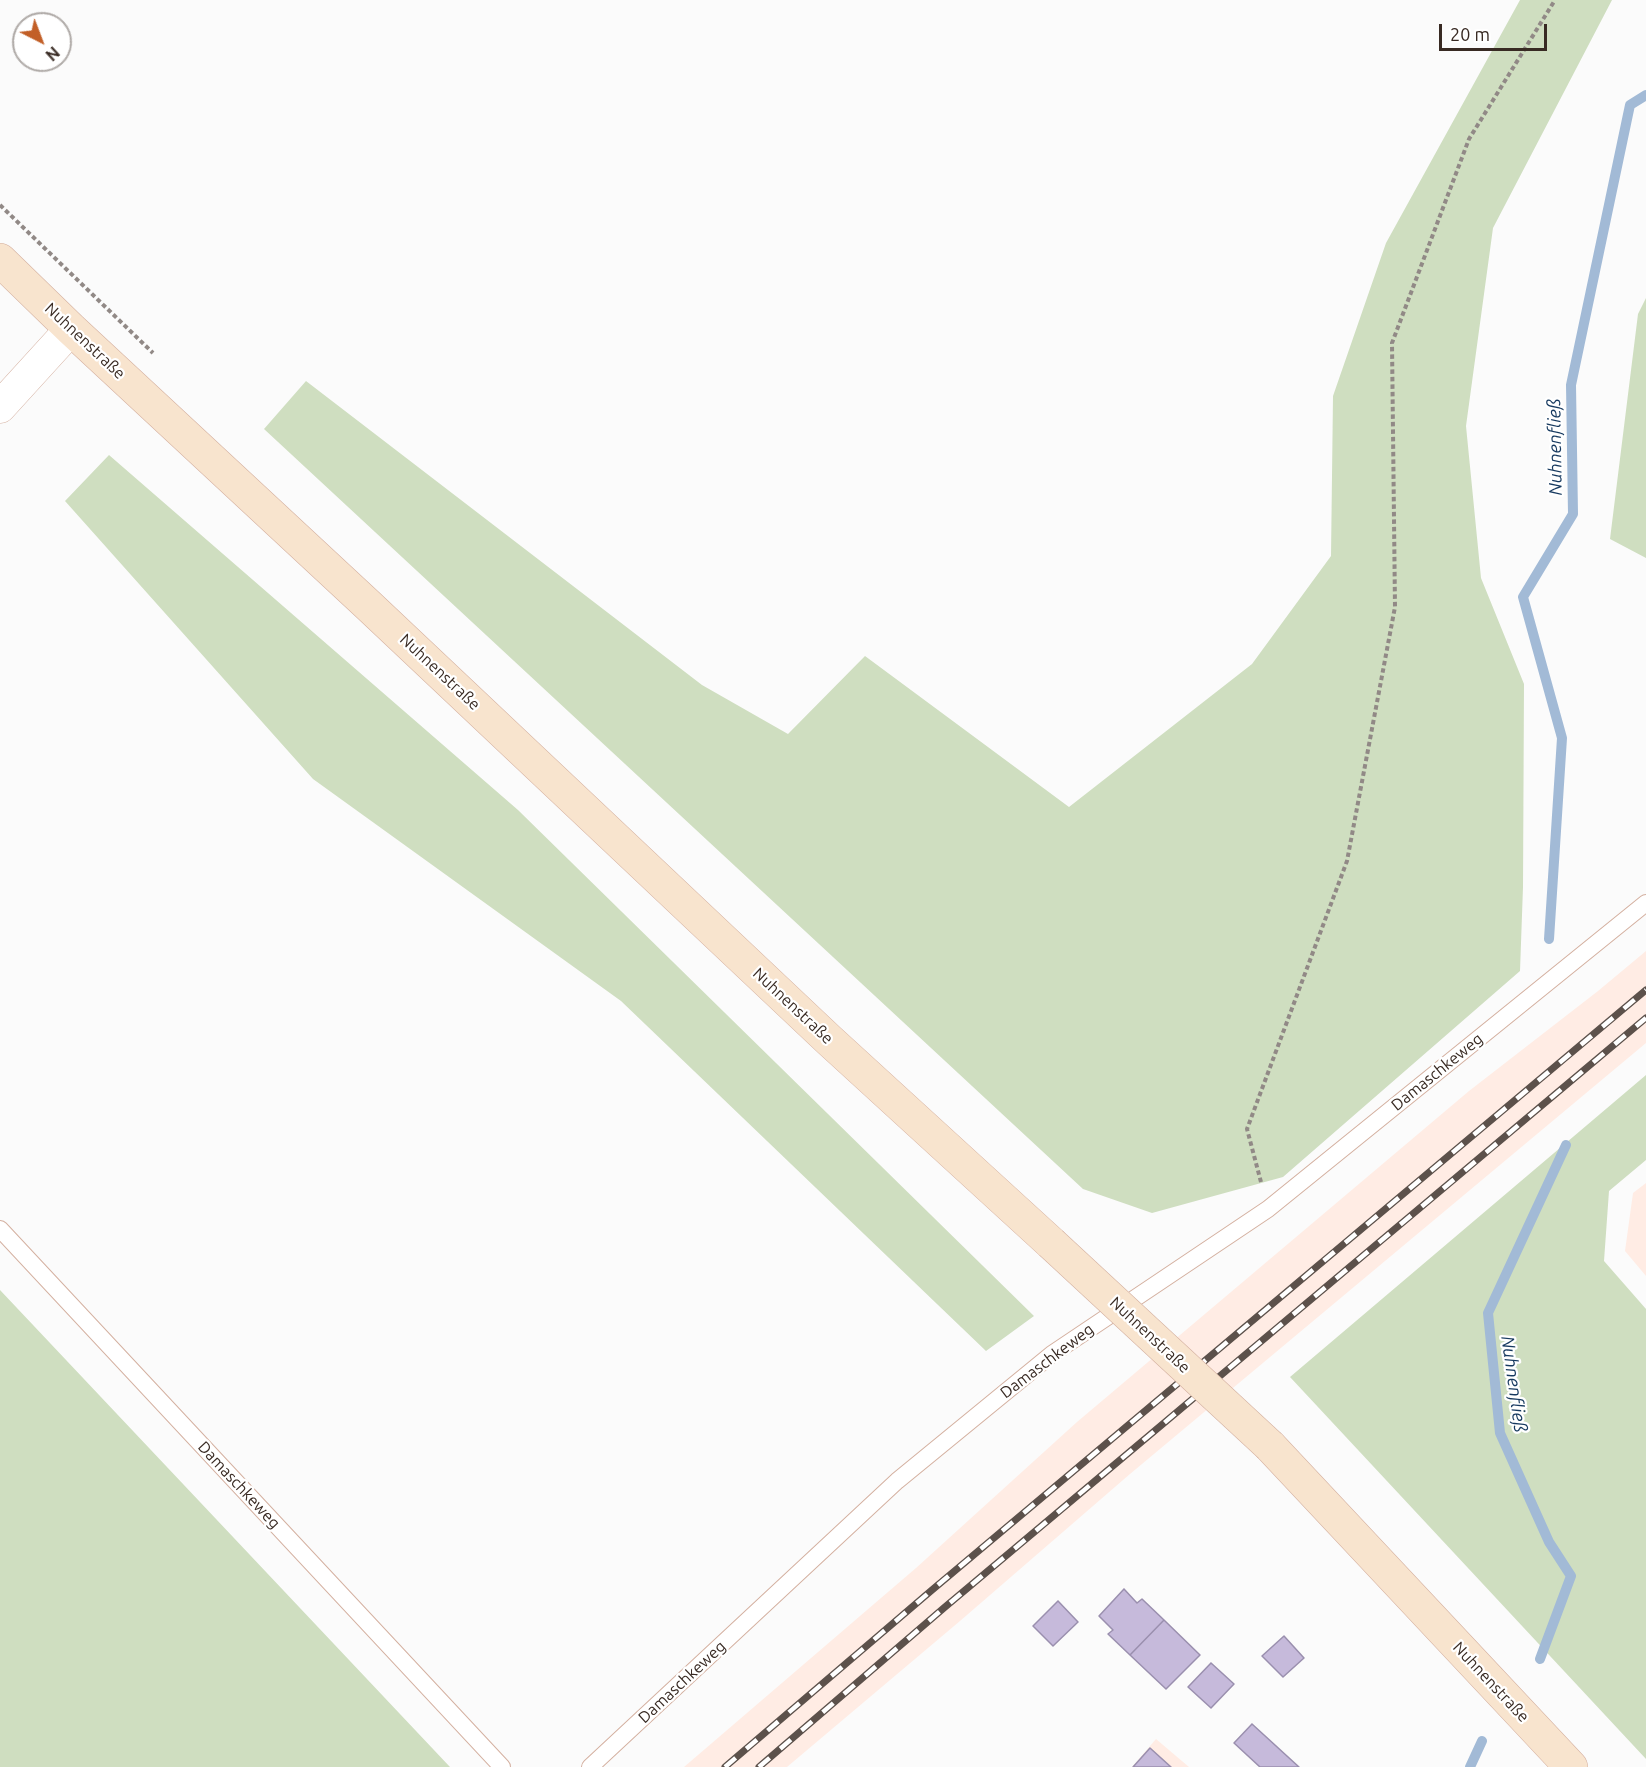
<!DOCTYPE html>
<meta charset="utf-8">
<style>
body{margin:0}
#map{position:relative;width:1646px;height:1767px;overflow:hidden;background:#fbfbfb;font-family:Ubuntu,sans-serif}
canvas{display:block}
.north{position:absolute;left:12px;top:12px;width:60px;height:60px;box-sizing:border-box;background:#fff;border:2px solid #afaaa7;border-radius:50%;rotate:138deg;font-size:16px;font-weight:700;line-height:24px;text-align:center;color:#382a23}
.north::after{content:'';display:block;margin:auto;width:21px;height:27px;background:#c25f27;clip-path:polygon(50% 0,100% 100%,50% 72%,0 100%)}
.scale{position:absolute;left:1439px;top:24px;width:108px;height:27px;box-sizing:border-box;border:3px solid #382a23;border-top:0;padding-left:8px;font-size:18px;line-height:21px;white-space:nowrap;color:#382a23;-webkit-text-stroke:4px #fff;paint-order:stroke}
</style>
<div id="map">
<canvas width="1646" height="1767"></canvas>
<div class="north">N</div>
<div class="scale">20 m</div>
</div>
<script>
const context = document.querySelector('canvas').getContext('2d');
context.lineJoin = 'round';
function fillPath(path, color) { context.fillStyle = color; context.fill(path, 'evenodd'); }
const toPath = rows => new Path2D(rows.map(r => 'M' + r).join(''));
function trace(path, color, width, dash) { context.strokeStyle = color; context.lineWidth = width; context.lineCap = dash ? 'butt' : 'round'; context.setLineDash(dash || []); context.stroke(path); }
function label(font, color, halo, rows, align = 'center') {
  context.font = font + ' Ubuntu,sans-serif'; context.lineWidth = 4.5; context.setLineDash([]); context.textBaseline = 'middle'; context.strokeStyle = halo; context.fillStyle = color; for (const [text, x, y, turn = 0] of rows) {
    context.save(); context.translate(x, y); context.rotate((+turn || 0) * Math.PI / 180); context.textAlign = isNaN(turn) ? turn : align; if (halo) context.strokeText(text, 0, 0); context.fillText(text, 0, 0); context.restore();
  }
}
fillPath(toPath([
 [1646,951,1646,1043,1130,1474,960,1621,787,1767,684,1767,916,1568,1077,1422,1469,1091,1598,991],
 [1646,1183,1646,1276,1625,1251,1633,1193],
 [1156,1739,1189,1767,1132,1767]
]), '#ffece4');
fillPath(toPath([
 [1520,0,1612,0,1493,228,1466,426,1481,578,1524,684,1523,887,1520,971,1283,1177,1152,1213,1083,1189,264,429,306,381,702,685,788,734,865,656,1069,807,1252,664,1331,556,1333,396,1386,243],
 [1646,298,1646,558,1610,539,1638,314],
 [109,455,518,810,1034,1316,986,1351,621,1001,313,779,65,501],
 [1646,1075,1646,1160,1609,1191,1604,1261,1646,1309,1646,1759,1290,1377],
 [0,1290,450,1767,0,1767]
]), '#cfdec0');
trace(toPath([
 [1549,939,1562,738,1523,597,1573,514,1571,385,1630,105,1646,95],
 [1540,1659,1571,1576,1549,1542,1500,1433,1488,1313,1566,1145],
 [1470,1767,1482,1741]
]), '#a2bad6', 10);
const building = toPath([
 [1124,1589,1137,1603,1142,1599,1164,1620,1130,1655,1108,1634,1113,1630,1099,1616,1124,1589],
 [1058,1601,1078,1622,1053,1646,1033,1626,1058,1601],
 [1164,1620,1200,1655,1166,1689,1130,1655,1164,1620],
 [1284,1636,1304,1658,1283,1677,1262,1656,1284,1636],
 [1211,1663,1234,1684,1211,1708,1188,1687,1211,1663],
 [1252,1724,1299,1767,1260,1767,1234,1743,1252,1724],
 [1150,1748,1171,1767,1133,1767,1150,1748]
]);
fillPath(building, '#c6badb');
trace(building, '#9a8fae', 1.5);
const service = toPath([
 [0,1229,502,1767],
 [590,1767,897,1481,1052,1354,1268,1209,1646,903]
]);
const minor = toPath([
 [0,407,71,329]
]);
const secondary = toPath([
 [0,260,71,329,368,605,829,1040,1051,1243],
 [1270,1446,1571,1767]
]);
trace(service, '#d4b0a0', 18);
trace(minor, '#d4b0a0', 33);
trace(secondary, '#d4b0a0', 34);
trace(toPath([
 [0,205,153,353],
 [1261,1182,1247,1129,1347,861,1395,607,1392,343,1469,139,1555,0]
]), '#918986', 4, [4.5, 3]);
trace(service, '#fff', 16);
trace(minor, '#fff', 32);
trace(secondary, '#f8e4ce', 33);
const rail = toPath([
 [725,1767,932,1590,1646,990],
 [759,1767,945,1607,1646,1018]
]);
trace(rail, '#5c514b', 7);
trace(rail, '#fff', 4.5, [14]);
const secondaryBridge = toPath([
 [1051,1243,1270,1446]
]);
trace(secondaryBridge, '#d4b0a0', 34, []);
trace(secondaryBridge, '#f8e4ce', 33);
label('16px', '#382a23', '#fff', [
 ["Nuhnenstraße",85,341,43],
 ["Nuhnenstraße",440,672,43],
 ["Nuhnenstraße",793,1006,43],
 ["Damaschkeweg",1437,1072,-39],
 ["Nuhnenstraße",1150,1335,43],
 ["Damaschkeweg",1047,1361,-37],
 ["Damaschkeweg",239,1485,47],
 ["Damaschkeweg",682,1682,-43],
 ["Nuhnenstraße",1491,1682,47]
]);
label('italic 18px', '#16395f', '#fff', [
 ["Nuhnenfließ",1555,447,-91],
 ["Nuhnenfließ",1514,1384,82]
]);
</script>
